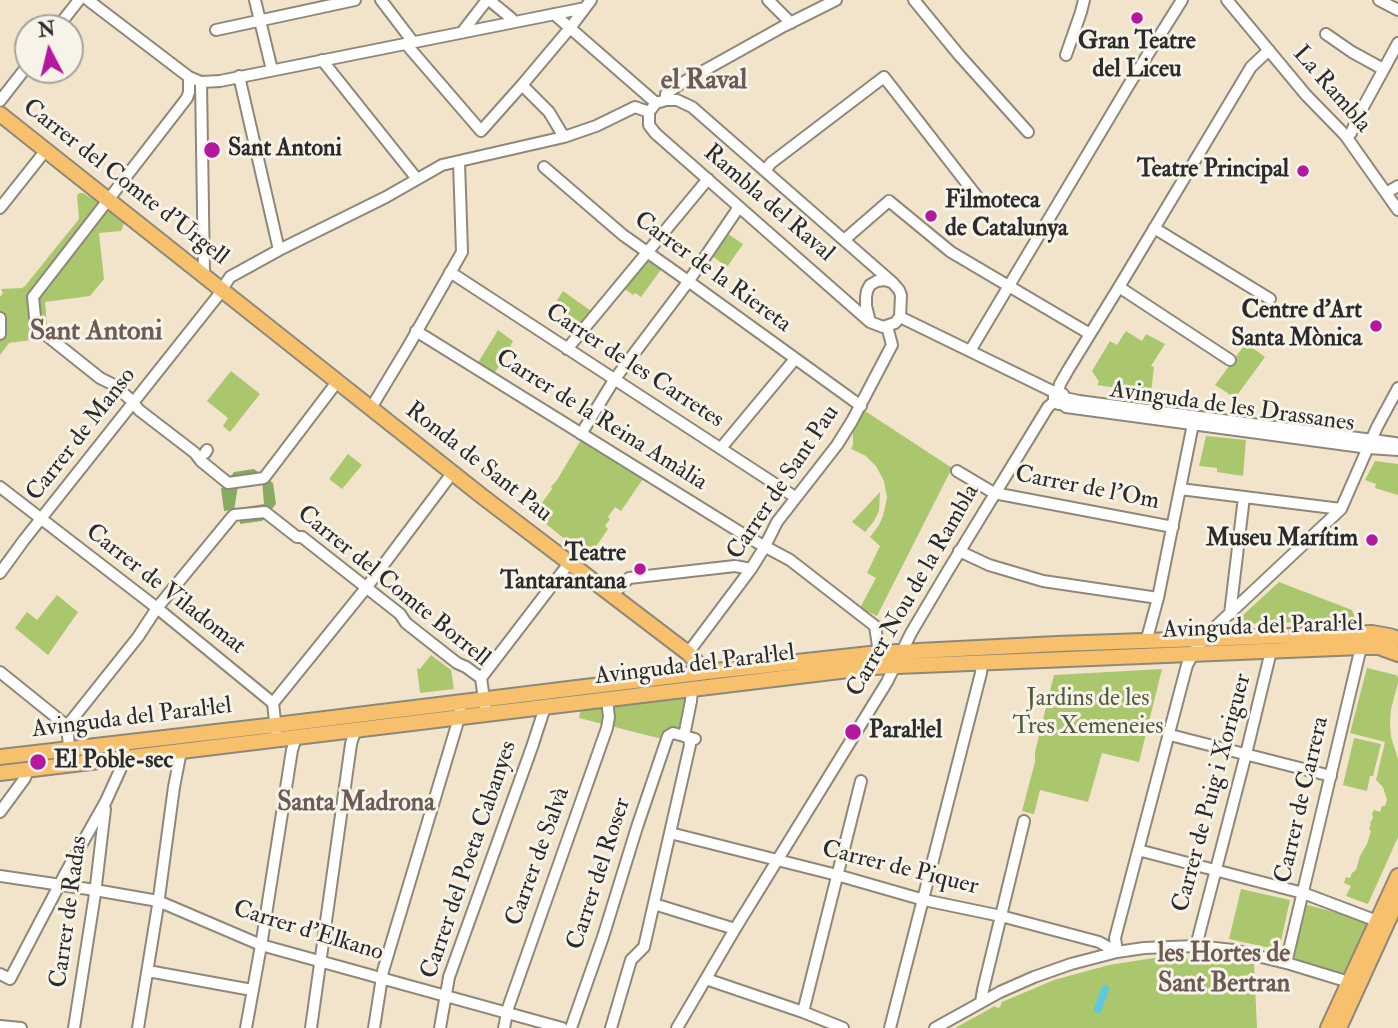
<!DOCTYPE html>
<meta charset="utf-8">
<style>
body{margin:0}
#map{position:relative;width:1398px;height:1028px;overflow:hidden;background:#f2e4ca;font-family:"IM FELL Double Pica",serif}
canvas{display:block}
.north{position:absolute;left:14px;top:14px;width:70px;height:70px;box-sizing:border-box;background:#f7f3e8;border:2px solid #a5a39c;border-radius:50%;rotate:353deg;font-size:19px;font-weight:700;line-height:28px;text-align:center;color:#2b2b2b}
.north::after{content:'';display:block;margin:auto;width:24px;height:32px;background:#b5179e;clip-path:polygon(50% 0,100% 100%,50% 72%,0 100%)}
</style>
<div id="map">
<canvas width="1398" height="1028"></canvas>
<div class="north">N</div>
</div>
<script>
const context = document.querySelector('canvas').getContext('2d');
context.lineJoin = 'round';
function fillPath(path, color) { context.fillStyle = color; context.fill(path, 'evenodd'); }
const toPath = rows => new Path2D(rows.map(r => 'M' + r).join(''));
function trace(path, color, width, dash) { context.strokeStyle = color; context.lineWidth = width; context.lineCap = dash ? 'butt' : 'round'; context.setLineDash(dash || []); context.stroke(path); }
function label(font, color, halo, rows, align = 'center') {
  context.font = font + ' "IM FELL Double Pica",serif'; context.lineWidth = 6; context.setLineDash([]); context.textBaseline = 'middle'; context.strokeStyle = halo; context.fillStyle = color; for (const [text, x, y, turn = 0] of rows) {
    context.save(); context.translate(x, y); context.rotate((+turn || 0) * Math.PI / 180); context.textAlign = isNaN(turn) ? turn : align; if (halo) context.strokeText(text, 0, 0); context.fillText(text, 0, 0); context.restore();
  }
}
fillPath(toPath([
 [79,193,83,193,107,208,124,223,121,231,99,233,104,279,90,296,45,302,47,324,31,340,9,343,0,355,0,297,3,293,1,289,22,288,25,286,79,219,77,196],
 [728,234,743,244,727,267,712,256],
 [647,256,663,267,641,297,635,293,633,295,622,287],
 [563,291,594,313,584,325,554,305],
 [498,330,513,341,503,361,492,376,476,366],
 [1126,331,1142,341,1146,334,1165,344,1151,366,1154,367,1151,393,1097,385,1099,382,1092,371,1110,341,1117,345],
 [1246,343,1265,357,1235,398,1215,385],
 [231,371,260,394,230,432,223,426,228,418,207,401],
 [862,409,952,468,877,616,860,608,876,578,867,573,880,546,870,537,879,525,883,516,887,498,884,481,876,466,866,456,851,449,853,445,853,431],
 [1206,436,1246,440,1243,476,1217,472,1217,468,1199,466],
 [582,438,645,476,621,511,615,507,608,517,610,519,605,526,608,529,588,558,534,514,552,489,551,487,557,480],
 [348,454,362,465,342,489,329,479],
 [1375,461,1398,464,1398,495,1375,488,1376,484,1365,480],
 [880,492,879,511,874,521,865,532,852,522],
 [1279,582,1352,610,1356,620,1277,623,1274,621,1230,627],
 [57,595,78,612,48,655,15,628,27,612,37,620],
 [431,655,451,670,454,689,420,693,417,668,420,669],
 [1367,668,1396,675,1398,677,1398,683,1391,709,1390,723,1391,737,1398,759,1398,837,1368,904,1346,896,1351,886,1344,883,1346,877,1350,878,1352,873,1356,870,1360,856,1367,844,1371,831,1369,829,1371,824,1370,823,1373,818,1372,814,1374,810,1380,812,1382,806,1385,806,1387,800,1383,787,1376,780,1385,742,1350,733],
 [1162,669,1139,762,1102,753,1088,802,1040,790,1034,814,1022,811,1035,762,1035,752,1054,675],
 [688,696,682,734,662,739,579,718,581,709],
 [1354,738,1381,744,1373,776,1370,776,1367,791,1343,785],
 [1241,889,1290,900,1279,950,1229,939],
 [1308,905,1363,920,1368,924,1349,972,1343,973,1298,960,1294,957,1304,906],
 [1160,957,1211,959,1254,964,1257,1028,955,1028,995,1006,997,1008,1000,1007,1002,1002,1054,980,1109,965]
]), '#aac76e');
fillPath(toPath([
 [254,469,273,483,276,504,262,521,240,524,240,508,264,504,262,481,238,486,234,510,224,511,221,489,234,472]
]), '#87ac61');
trace(toPath([
 [1098,1009,1105,989]
]), '#60c7dd', 8);
const minor = toPath([
 [88,0,189,77,201,82,220,81,585,8],
 [255,0,272,70],
 [381,0,413,42],
 [489,0,511,18,513,22],
 [768,0,791,23],
 [914,0,959,55,1028,132],
 [1227,0,1306,95,1345,135,1398,210],
 [1379,0,1398,10],
 [554,14,656,103],
 [57,28,79,0],
 [216,30,355,0],
 [463,31,487,0],
 [1326,34,1352,52,1383,69],
 [406,44,481,131,522,85,570,28,591,0],
 [1066,55,1081,12,1084,0],
 [322,60,417,179],
 [239,76,279,250],
 [189,77,189,92,187,98,33,297,36,327,100,378,114,385,131,400,139,410,195,453,201,461,228,483,264,478,337,382],
 [201,82,204,274],
 [522,85,549,112,564,137],
 [666,100,677,100,692,107,893,283,899,290,901,295,900,317,895,323,883,327,870,322,655,133,649,125,649,112,656,103,666,100],
 [666,100,666,94,680,84,784,26,836,0],
 [0,101,28,65],
 [1347,137,1351,133,1361,111,1398,43],
 [544,167,623,235,688,281,861,406],
 [765,171,771,163,884,77,982,203],
 [1386,193,1398,186],
 [0,208,46,150],
 [1154,228,1270,299],
 [844,240,889,201,951,252,1090,334],
 [450,272,795,497],
 [1119,287,1230,360],
 [900,317,1056,393],
 [0,318,0,334],
 [870,322,866,306,866,297,867,291,870,285,877,281,885,280,891,282],
 [416,331,751,539,790,560,875,626,879,653],
 [567,349,708,179],
 [970,351,1130,83,1182,0],
 [1058,393,1060,384,1068,370,1119,287,1251,67,1269,50],
 [1058,393,1063,394,1065,398,1079,401,1395,443],
 [1054,402,1059,404,1062,404,1066,407,1369,448,1398,450],
 [371,408,409,345,462,252,459,162],
 [581,434,614,380,688,282,739,207],
 [721,448,795,359],
 [205,453,207,450],
 [957,471,994,493,1173,527],
 [0,487,157,608,273,703,276,730],
 [1180,489,1341,509],
 [959,551,989,565,1043,581,1158,598],
 [0,573,24,540,217,297,230,277,279,250,386,197,442,165,564,137,596,126,635,107,649,112],
 [613,594,629,578,735,566,751,569],
 [1230,614,1244,497],
 [1146,642,1158,598,1193,424],
 [688,653,751,569,764,548,777,522,837,445,852,421,892,345,887,326],
 [0,672,67,726,70,756],
 [481,678,570,562],
 [273,703,366,588,453,472],
 [67,726,138,637,157,608,232,517,234,515,265,512,297,537,302,537,400,614,406,623,457,663,466,667,481,678,485,706],
 [1170,735,1331,776],
 [684,736,691,701,692,689],
 [0,812,25,778,28,769],
 [670,833,837,875,924,900,1001,916,1099,942,1117,952],
 [1138,850,1303,893,1377,921],
 [0,876,95,890,158,901,261,945,562,1028],
 [654,904,735,929],
 [1196,946,1246,754,1271,651],
 [1117,952,1115,938,1187,665,1197,647,1212,630,1341,509,1377,427,1398,388],
 [1286,963,1361,647],
 [148,971,252,990],
 [0,974,10,979,65,874,106,801,121,768,125,758,124,751],
 [706,979,803,1012,843,1028],
 [981,1002,983,990,1024,821],
 [803,1012,861,781],
 [0,1026,21,1028],
 [74,1028,95,894,105,809],
 [138,1028,158,905,174,787,181,751],
 [246,1028,262,940,292,750,296,738],
 [311,1028,351,744,355,731],
 [374,1028,383,971,459,718,460,710],
 [440,1028,449,977,532,747,545,707],
 [504,1028,508,1008,607,728,609,717,607,700],
 [571,1028,603,937,637,827,668,736,673,733,695,739],
 [611,1028,631,960,644,947,690,745,689,738],
 [677,1028,735,929,887,682,911,633,949,569,1048,407,1054,402,1054,395,1058,393],
 [890,1028,981,673,982,662],
 [935,1028,1000,992,1034,977,1071,964,1117,952,1144,948,1196,946,1233,950,1290,964,1349,982]
]);
const major = toPath([
 [0,114,483,497,688,653,706,672],
 [0,757,276,725,715,671,879,653,1057,644,1372,633,1389,636,1398,639],
 [0,773,873,667,1361,647,1379,647,1398,654],
 [1328,1028,1398,876],
 [1339,1028,1398,899]
]);
trace(minor, '#8e887a', 14);
trace(major, '#8e887a', 18);
trace(minor, '#fff', 10);
trace(major, '#f7c06c', 14);
for (const [x, y, r, color] of [
 [1137,18,7,"#b5179e"],
 [212,150,9,"#b5179e"],
 [1303,171,7,"#b5179e"],
 [931,216,7,"#b5179e"],
 [1376,326,7,"#b5179e"],
 [1372,540,7,"#b5179e"],
 [640,569,7,"#b5179e"],
 [853,732,9,"#b5179e"],
 [38,762,9,"#b5179e"]
]) { const dot = new Path2D(); dot.arc(x, y, r, 0, 2 * Math.PI); context.fillStyle = color; context.fill(dot); trace(dot, '#f7f3e8', 2.5); }
label('bold 24px', '#2b2b2b', '#f7f3e8', [
 ["Gran Teatre",1137,43,"center"],
 ["del Liceu",1137,71,"center"],
 ["Sant Antoni",228,150],
 ["Teatre Principal",1289,171,"right"],
 ["Filmoteca",945,202],
 ["de Catalunya",945,230],
 ["Centre d'Art",1362,312,"right"],
 ["Santa Mònica",1362,340,"right"],
 ["Museu Marítim",1358,540,"right"],
 ["Teatre",626,555,"right"],
 ["Tantarantana",626,583,"right"],
 ["Paral·lel",869,732],
 ["El Poble-sec",54,762]
], 'left');
label('24px', '#2b2b2b', '#f7f3e8', [
 ["La Rambla",1331,90,49],
 ["Carrer del Comte d'Urgell",125,183,38],
 ["Rambla del Raval",768,204,41],
 ["Carrer de la Riereta",712,273,36],
 ["Carrer de les Carretes",634,367,33],
 ["Avinguda de les Drassanes",1232,408,8],
 ["Carrer de la Reina Amàlia",601,421,32],
 ["Carrer de Manso",82,435,-52],
 ["Ronda de Sant Pau",478,463,38],
 ["Carrer de Sant Pau",784,483,-56],
 ["Carrer de l'Om",1087,489,11],
 ["Carrer del Comte Borrell",393,587,39],
 ["Carrer de Viladomat",165,590,38],
 ["Carrer Nou de la Rambla",914,591,-60],
 ["Avinguda del Paral·lel",1263,628,-2],
 ["Avinguda del Paral·lel",695,666,-7],
 ["Avinguda del Paral·lel",132,719,-7],
 ["Carrer de Puig i Xoriguer",1213,793,-75],
 ["Carrer de Carrera",1303,800,-77],
 ["Carrer de Salvà",539,857,-70],
 ["Carrer del Poeta Cabanyes",470,860,-71],
 ["Carrer de Piquer",900,869,14],
 ["Carrer del Roser",600,874,-72],
 ["Carrer de Radas",70,912,-82],
 ["Carrer d'Elkano",308,932,17]
]);
label('24px', '#515a3f', '#f7f3e8', [
 ["Jardins de les",1088,700],
 ["Tres Xemeneies",1088,728]
]);
label('bold 26px', '#6c5b54', '#f7f3e8', [
 ["Santa Madrona",356,804],
 ["les Hortes de",1224,955],
 ["Sant Bertran",1224,985]
]);
label('bold 28px', '#6c5b54', '#f7f3e8', [
 ["el Raval",704,82],
 ["Sant Antoni",96,333]
]);
</script>
